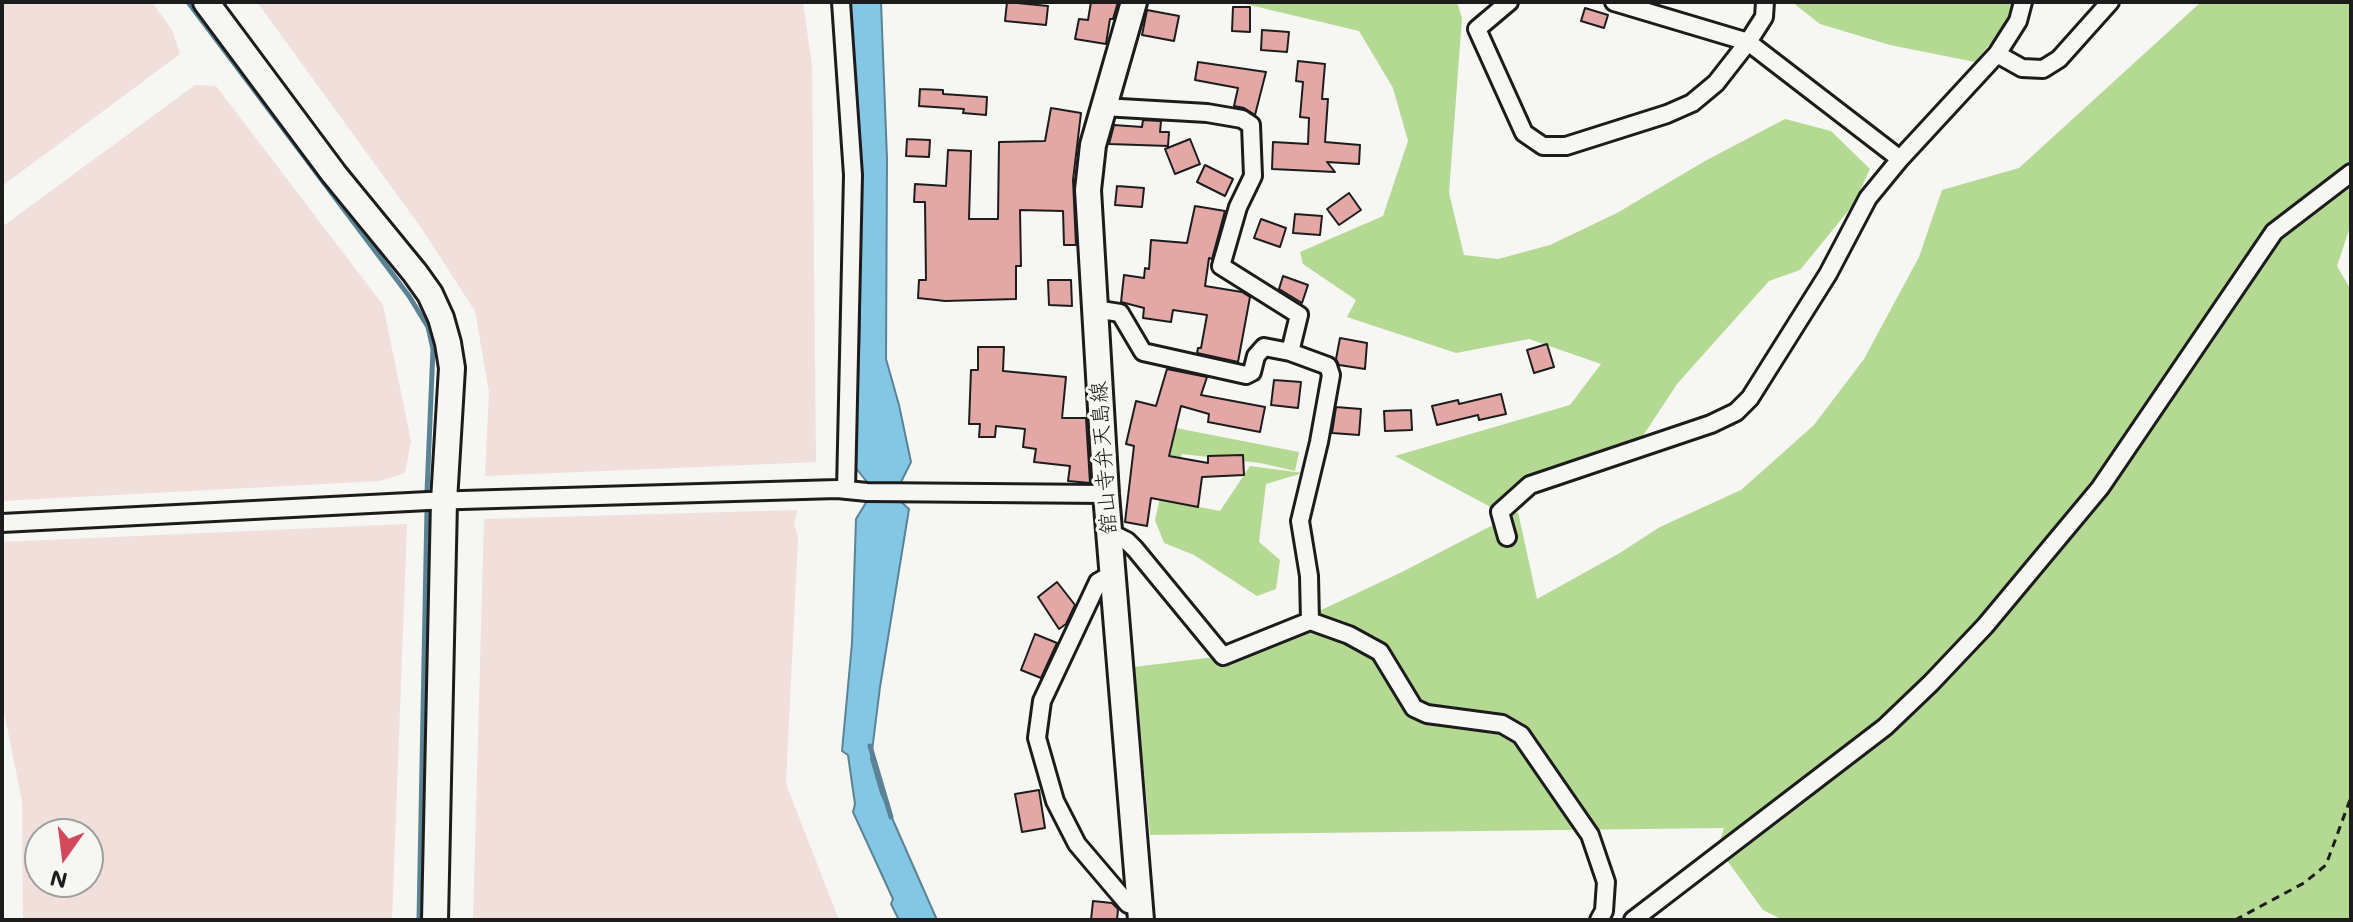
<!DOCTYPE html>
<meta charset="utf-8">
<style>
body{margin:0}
#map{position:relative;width:2353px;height:922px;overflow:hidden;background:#f6f6f2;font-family:Mali,sans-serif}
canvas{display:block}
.frame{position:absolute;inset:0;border:4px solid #1c1c1c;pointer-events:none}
.north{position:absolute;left:24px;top:818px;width:80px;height:80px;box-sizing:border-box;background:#f6f6f2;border:2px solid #9f9f9c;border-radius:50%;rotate:194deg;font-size:22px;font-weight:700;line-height:32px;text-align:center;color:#1c1c1c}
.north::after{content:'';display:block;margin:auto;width:28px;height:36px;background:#d1495b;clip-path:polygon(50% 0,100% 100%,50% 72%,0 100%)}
</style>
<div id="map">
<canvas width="2353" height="922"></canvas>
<div class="frame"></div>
<div class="north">N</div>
</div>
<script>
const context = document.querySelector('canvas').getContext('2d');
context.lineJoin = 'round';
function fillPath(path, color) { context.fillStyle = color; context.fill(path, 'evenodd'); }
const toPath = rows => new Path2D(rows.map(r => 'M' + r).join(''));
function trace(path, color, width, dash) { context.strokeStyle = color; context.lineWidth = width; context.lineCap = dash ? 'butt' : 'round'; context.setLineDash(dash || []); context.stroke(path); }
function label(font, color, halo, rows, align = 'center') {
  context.font = font + ' Mali,"Klee One",sans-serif'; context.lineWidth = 6; context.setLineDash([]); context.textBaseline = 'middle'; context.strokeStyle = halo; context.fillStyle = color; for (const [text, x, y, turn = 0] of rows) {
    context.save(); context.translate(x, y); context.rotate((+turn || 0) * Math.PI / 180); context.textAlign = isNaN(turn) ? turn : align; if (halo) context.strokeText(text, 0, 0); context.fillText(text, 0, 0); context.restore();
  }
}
fillPath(toPath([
 [2,2,152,2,172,30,180,54,2,186],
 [257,2,803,2,812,66,816,462,485,476,489,392,475,311,422,229],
 [195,85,216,86,383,305,411,441,405,473,380,481,2,501,2,227],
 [797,510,794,525,798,536,786,784,839,920,473,920,484,519],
 [407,524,392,920,23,920,22,801,2,702,2,542],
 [88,834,88,882,40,882,40,834]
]), '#f0dfdb');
fillPath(toPath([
 [1237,2,1457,2,1462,18,1449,193,1464,255,1498,259,1550,245,1617,213,1705,161,1785,119,1831,131,1870,169,1853,205,1800,270,1769,281,1677,384,1639,442,1570,463,1500,512,1395,456,1570,405,1601,364,1529,339,1456,353,1347,317,1356,300,1303,264,1300,252,1383,216,1408,141,1393,88,1359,31],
 [1792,2,2013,2,2009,21,1975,62,1890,45,1820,24],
 [2201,2,2351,2,2351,224,2337,266,2351,290,2351,920,1783,920,1763,910,1718,848,1724,828,1150,835,1134,667,1223,656,1400,573,1518,512,1537,599,1618,554,1660,527,1741,490,1814,425,1864,359,1919,257,1942,190,2019,168],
 [1176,428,1299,452,1295,471,1260,463,1182,454,1169,501,1220,511,1250,466,1303,473,1266,484,1259,542,1280,560,1276,589,1257,596,1194,555,1164,543,1155,520]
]), '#b4d993');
const water = toPath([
 [849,2,881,2,887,159,886,359,899,405,911,462,900,484,899,500,909,509,880,687,871,759,881,793,937,920,899,920,891,904,893,899,853,812,855,804,848,755,842,751,852,643,856,519,867,501,867,482,855,467,860,327,859,173,849,2]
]);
fillPath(water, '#84c7e5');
trace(water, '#5a8395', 2);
trace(toPath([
 [188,2,409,296,428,327,433,349,427,492],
 [870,746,891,817],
 [419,920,427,508]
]), '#5a8395', 5);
const building = toPath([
 [1007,2,1048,6,1046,25,1005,21,1007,2],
 [1091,2,1118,2,1113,19,1110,19,1106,44,1075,39,1079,19,1088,20,1091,2],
 [1233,7,1250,7,1250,32,1232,31,1233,7],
 [1585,8,1608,15,1604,28,1581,21,1585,8],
 [1147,10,1179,16,1174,41,1142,35,1147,10],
 [1262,30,1289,32,1287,52,1261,50,1262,30],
 [1298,61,1325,64,1322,99,1328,99,1325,142,1360,145,1359,164,1327,162,1335,172,1272,169,1273,142,1308,144,1309,118,1300,117,1303,82,1296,81,1298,61],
 [1198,62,1266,72,1255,115,1244,108,1234,106,1238,88,1195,80,1198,62],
 [920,89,943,90,943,94,987,97,986,115,963,113,964,109,919,106,920,89],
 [1051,108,1081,113,1073,180,1076,245,1064,245,1063,211,1020,210,1021,266,1016,266,1016,299,945,301,918,298,919,280,926,280,925,202,914,202,915,184,946,186,948,150,971,151,969,219,998,219,999,142,1045,141,1051,108],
 [1143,120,1161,121,1160,132,1169,132,1168,146,1109,144,1114,125,1142,127,1143,120],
 [907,139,930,140,929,157,906,156,907,139],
 [1190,139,1200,164,1175,174,1165,149,1190,139],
 [1205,165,1233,179,1225,196,1197,182,1205,165],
 [1117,186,1144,188,1142,207,1115,205,1117,186],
 [1349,193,1361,210,1339,225,1327,209,1349,193],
 [1195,206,1225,211,1212,259,1209,258,1205,286,1242,292,1250,297,1238,362,1197,353,1198,348,1201,348,1207,315,1173,310,1171,322,1143,318,1144,308,1121,302,1124,275,1144,278,1145,268,1149,269,1151,240,1187,243,1195,206],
 [1295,214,1322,216,1320,235,1293,233,1295,214],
 [1261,219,1286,228,1280,247,1254,238,1261,219],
 [1283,276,1308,285,1302,303,1279,289,1283,276],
 [1048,280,1071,280,1072,306,1049,305,1048,280],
 [1340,338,1367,343,1365,369,1339,365,1336,359,1340,338],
 [1547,344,1554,367,1534,373,1527,350,1547,344],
 [978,347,1004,347,1003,371,1066,377,1062,418,1086,418,1090,483,1068,481,1070,466,1034,462,1036,449,1023,447,1025,429,996,426,995,437,979,437,980,424,969,424,971,370,978,370,978,347],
 [1167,369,1207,377,1201,395,1265,407,1260,432,1208,422,1209,414,1181,406,1169,456,1208,463,1208,456,1243,455,1244,475,1202,477,1198,507,1151,498,1147,526,1125,522,1134,446,1126,444,1136,401,1156,406,1167,369],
 [1274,380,1301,382,1298,408,1271,405,1274,380],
 [1501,394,1506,414,1479,420,1478,415,1437,425,1432,406,1458,400,1459,404,1501,394],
 [1336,407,1361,409,1359,435,1332,433,1336,407],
 [1411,410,1412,430,1385,431,1384,411,1411,410],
 [1057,582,1075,605,1066,624,1059,629,1038,597,1057,582],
 [1035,634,1057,643,1041,678,1021,670,1035,634],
 [1039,790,1045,828,1022,832,1015,794,1039,790],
 [1093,901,1112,903,1118,909,1117,920,1091,920,1093,901]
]);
fillPath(building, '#e3a8a6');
trace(building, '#1c1c1c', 2);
const street = toPath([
 [841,2,853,175,846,490],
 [1509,2,1477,29,1524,133,1543,146,1566,146,1667,114,1692,103,1716,83,1748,42,1764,17,1765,2],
 [1614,2,1748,42,1900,159],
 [1997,54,2022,68,2043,69,2059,59,2110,2],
 [1103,107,1207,113,1242,119,1251,125,1253,176,1238,207,1221,266,1299,315,1290,352],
 [1095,309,1120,313,1143,352,1246,375,1252,372,1256,356,1264,347,1290,352,1328,366,1331,375,1319,442,1300,521,1309,576,1310,621,1349,635,1380,652,1414,708,1427,714,1502,724,1521,735,1590,835,1606,882,1604,911,1599,920],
 [2,523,428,501,837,489,867,492,1106,494],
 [1109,532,1127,541,1135,549,1223,656,1310,621],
 [1507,537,1500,512,1530,485,1711,424,1736,412,1750,398,1828,274,1868,198,1900,159,1997,54,2018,21,2023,2],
 [1112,574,1098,582,1042,701,1037,738,1055,801,1077,844,1128,904,1140,907],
 [1633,920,1885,727,1931,683,1985,626,2100,488,2274,232,2351,173]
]);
const secondary = toPath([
 [206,2,334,174,415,273,430,294,441,318,448,343,452,368,444,501,435,920],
 [1134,2,1093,145,1088,190,1106,494,1141,920]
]);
trace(street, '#1c1c1c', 22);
trace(secondary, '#1c1c1c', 30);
trace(toPath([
 [2235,920,2304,883,2326,865,2351,797]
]), '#1c1c1c', 3, [8, 6]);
trace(street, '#f6f6f2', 16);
trace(secondary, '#f6f6f2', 24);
label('22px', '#1c1c1c', '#f6f6f2', [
 ["舘山寺弁天島線",1104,458,-94]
]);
</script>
